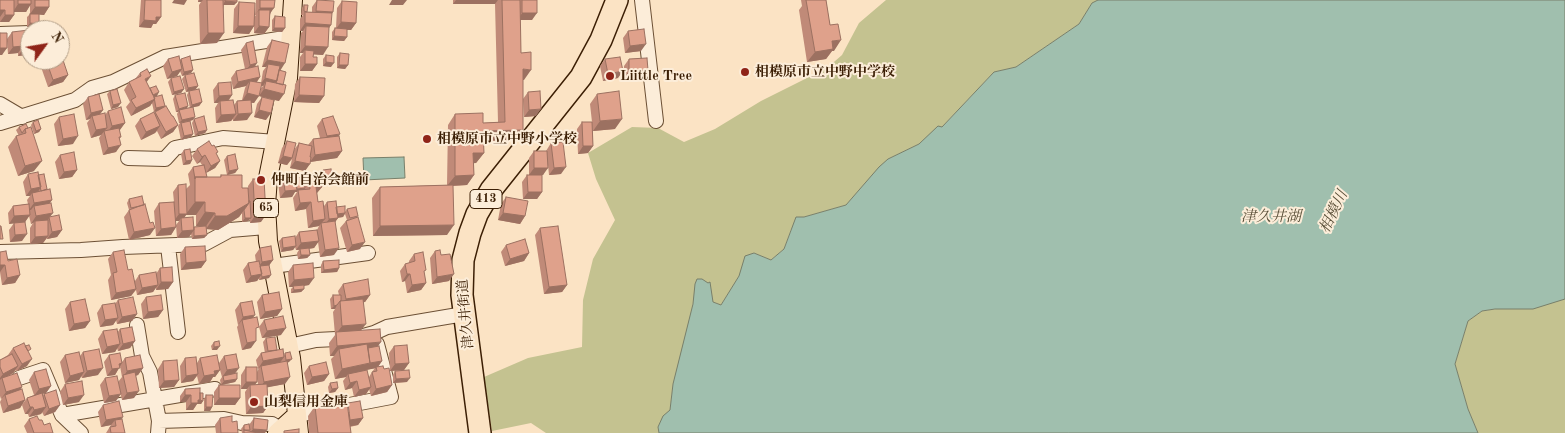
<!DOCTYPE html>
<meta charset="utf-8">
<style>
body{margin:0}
#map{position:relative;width:1565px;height:433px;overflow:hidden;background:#fbe3c4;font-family:"Old Standard TT",serif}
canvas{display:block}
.north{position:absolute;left:20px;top:20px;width:50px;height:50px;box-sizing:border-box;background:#fcedd9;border:1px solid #af9b84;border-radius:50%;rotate:58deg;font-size:14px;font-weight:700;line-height:20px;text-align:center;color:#3c1f05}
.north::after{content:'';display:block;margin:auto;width:18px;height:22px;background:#8f2418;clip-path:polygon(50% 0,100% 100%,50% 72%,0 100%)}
</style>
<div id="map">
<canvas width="1565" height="433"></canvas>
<div class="north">N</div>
</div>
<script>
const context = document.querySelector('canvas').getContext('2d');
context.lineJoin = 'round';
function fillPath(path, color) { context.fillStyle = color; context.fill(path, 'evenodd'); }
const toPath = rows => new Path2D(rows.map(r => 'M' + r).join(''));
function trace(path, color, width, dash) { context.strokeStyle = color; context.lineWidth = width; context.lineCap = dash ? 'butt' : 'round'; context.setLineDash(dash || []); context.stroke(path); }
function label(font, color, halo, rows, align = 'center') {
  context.font = font + ' "Old Standard TT","Noto Serif JP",serif'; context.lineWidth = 4; context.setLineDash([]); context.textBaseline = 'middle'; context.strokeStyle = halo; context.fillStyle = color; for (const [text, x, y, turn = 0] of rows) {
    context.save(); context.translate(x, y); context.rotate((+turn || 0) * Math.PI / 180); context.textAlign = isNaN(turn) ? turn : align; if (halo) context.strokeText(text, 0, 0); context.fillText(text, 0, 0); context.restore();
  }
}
fillPath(toPath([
 [886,0,1098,0,1092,3,1079,24,1016,67,994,72,942,127,919,144,888,159,846,205,804,217,791,230,784,249,771,260,754,253,721,305,713,302,697,283,683,354,673,384,670,410,658,427,659,433,546,433,531,423,492,431,484,377,528,358,582,347,583,300,593,259,615,220,596,179,588,153,632,127,658,128,684,142,715,129,761,101,827,68,842,55,859,23],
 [1565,299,1565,433,1478,433,1468,409,1455,364,1468,321,1482,311]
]), '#c4c290');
const water = toPath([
 [1098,0,1565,0,1565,299,1533,309,1495,309,1482,311,1468,321,1455,364,1468,409,1478,433,659,433,658,427,663,416,670,410,673,384,693,304,695,284,697,279,702,279,708,283,710,282,713,302,721,305,739,276,745,256,754,253,771,260,784,249,796,217,804,217,846,205,879,167,888,159,919,144,938,126,942,127,994,72,1016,67,1079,24,1092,3,1098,0],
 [404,157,405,178,364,180,363,158,404,157]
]);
fillPath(water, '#a0bfae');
trace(water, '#787f6a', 1);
const minor = toPath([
 [642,0,656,121],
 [0,34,30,33],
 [0,104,22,117],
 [0,123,75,100,92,88,113,82,165,57,291,37],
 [128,158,165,159,175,148,223,138,276,142],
 [168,246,178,332],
 [0,252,81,250,123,247,204,244,230,230,266,227],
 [273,266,368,253],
 [137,325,142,356,150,372,159,421,158,433],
 [289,346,316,340,356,338,374,333,387,327,464,314],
 [19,378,43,370,62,415,81,433],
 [62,415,215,389],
 [297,415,391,397,377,344],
 [159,421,224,419,242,423,272,424,280,429]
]);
const major = toPath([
 [293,0,288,78,268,178,266,205,268,241,291,358,299,433],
 [277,433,297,415]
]);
const highway = toPath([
 [480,433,462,295,463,260,470,233,477,214,491,190,581,77,601,40,617,0]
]);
trace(minor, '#6c5035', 16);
trace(major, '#3c1f05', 20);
trace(highway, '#3c1f05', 24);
trace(minor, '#fcedd9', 14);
trace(major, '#fbe3c4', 18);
trace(highway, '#fbe3c4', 21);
fillPath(toPath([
 [0,0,49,0,49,7,44,15,39,14,37,27,27,27,27,17,30,14,30,5,26,12,14,12,14,15,9,22,0,22],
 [141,0,161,0,161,17,156,24,153,24,151,28,139,27],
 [198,0,237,0,237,2,234,5,224,5,217,43,200,44,199,5,201,2,198,2],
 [256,0,275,0,270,15,269,27,264,34,254,33,254,17,256,15,255,15],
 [317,0,333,12,331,14,331,25,329,28,323,55,314,54,313,57,317,64,312,71,300,71,300,57,303,53,300,53,301,33,303,31,300,31,300,19,303,15,301,15,302,8,304,5,307,12,312,12,312,7],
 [453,0,537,0,532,20,520,20,521,53,524,80,523,80,523,99,528,92,536,116,524,117,523,99,516,140,483,141,484,153,476,163,474,163,474,175,467,185,453,186,447,235,373,236,372,198,380,187,447,185,448,125,455,114,483,123,498,122,495,4,453,4],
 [801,0,826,0,834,51,832,51,826,59,807,62,799,10,802,6],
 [342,1,356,23,351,30,347,30,347,37,344,41,332,40,332,32,335,28,336,28,337,8],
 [239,2,254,26,249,34,233,33,234,9],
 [275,16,285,28,282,32,272,31,272,20],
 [628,31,641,51,625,53,623,38],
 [12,32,30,39,30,49,26,55,18,56,18,53,8,54,7,41,2,55,0,55,0,33,7,39],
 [272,40,280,71,279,101,259,96,261,88,263,86,261,85,254,103,251,103,247,120,233,121,233,119,231,121,216,123,215,108,218,103,214,103,213,90,218,83,232,95,229,100,234,105,237,101,242,100,245,88,246,86,233,89,231,78,236,71,245,69,241,50,246,43,260,77,257,82,261,83,263,71,266,67,262,67,267,47],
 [340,53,348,65,345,69,337,68,337,57],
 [326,55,331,67,323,66,323,59],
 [168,59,180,60,181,59,193,70,191,73,182,76,180,71,177,76,167,79,163,66],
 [605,59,618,78,603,81,600,66],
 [629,59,648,70,643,77,624,78,624,66],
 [38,60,60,60,68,75,63,82,48,87,41,67,44,62,39,64],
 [140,73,150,89,150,88,157,96,154,97,165,106,164,107,178,125,173,132,161,139,157,131,155,133,141,140,135,126,140,119,155,113,158,110,154,112,152,103,150,106,131,116,126,107,130,102,124,90,129,82,135,79],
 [185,75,198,86,195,90,186,92,182,79],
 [300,77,324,96,319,103,294,102,295,84],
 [171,78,184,89,181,93,172,95,168,82],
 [110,91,118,107,111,109,107,94],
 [189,91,202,102,199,106,193,107,193,120,190,121,193,134,191,137,181,140,178,126,180,123,179,123,177,114,178,112,176,112,173,99,175,95,186,109,190,108,187,95],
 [597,94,615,129,593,131,593,146,588,153,578,154,577,129,582,122,592,122,590,104],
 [88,97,103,110,100,114,105,115,108,111,125,123,119,130,121,137,120,138,116,152,103,155,99,138,101,135,91,138,87,123,90,119,86,120,83,104],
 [262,97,266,120,254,117,257,104],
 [59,117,73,144,58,146,54,124],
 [194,119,207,130,205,133,195,136,192,123],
 [322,119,338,136,342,151,337,158,310,162,305,171,290,168,292,159,287,165,278,163,282,148,287,141,294,150,299,143,308,145,313,139,320,138,317,126],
 [33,122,41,129,39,132,34,134,31,125],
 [26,124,34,171,18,176,8,147,16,136,19,136,16,130,19,127],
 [551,143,561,174,549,175,548,165,543,175,539,175,542,192,537,199,523,199,522,182,527,175,529,175,529,158,534,151,546,151],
 [197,149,216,154,220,161,215,168,206,173,206,172,207,177,220,177,221,175,242,188,248,188,248,186,253,179,261,222,250,223,250,219,248,221,242,222,242,213,239,217,218,230,206,229,207,235,204,238,192,239,191,234,189,237,177,238,176,225,179,221,175,221,176,227,171,235,156,236,154,211,159,203,174,202,173,192,178,185,186,189,190,185,188,174,193,167,202,165,200,162,197,164,192,156],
 [186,215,196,215,196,226,205,226,194,227,184,218],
 [184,150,192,160,190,164,183,165,181,154],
 [60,155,77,170,72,177,59,179,55,162],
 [227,156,238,169,235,173,227,175,224,160],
 [323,170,332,178,329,182,322,183,321,173],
 [28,174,38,175,47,189,52,200,49,203,50,217,62,230,57,237,47,239,47,238,43,243,30,244,30,228,33,223,31,224,29,216,25,222,22,241,10,242,9,230,14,223,9,224,8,213,13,206,28,204,27,200,30,196,26,196,23,182],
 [283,175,304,180,308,175,322,187,317,193,318,202,324,206,327,202,345,212,347,209,357,217,360,249,347,252,340,228,346,221,347,220,345,214,343,217,338,218,335,222,334,255,320,257,318,242,314,248,309,249,310,255,307,258,298,259,297,253,299,250,296,250,295,247,293,250,281,252,279,241,282,238,295,238,299,232,317,230,319,226,308,228,306,209,295,211,293,198,297,192,295,192,292,197,280,198,278,182],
 [506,197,525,216,520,224,498,220,501,204],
 [129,199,144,205,150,223,150,235,129,240,124,217,129,210,127,203],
 [540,228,567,285,562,292,544,294,535,235],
 [506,245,529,253,524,261,505,266,501,252],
 [185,247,206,261,201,268,181,270,180,254],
 [260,248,273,260,269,265,269,278,259,280,259,278,257,281,246,283,243,270,248,263,256,262,255,255],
 [435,251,441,255,449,281,432,284,430,258],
 [0,252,20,275,15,283,2,285,0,272],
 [113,252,128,270,135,281,139,275,156,274,160,268,173,282,168,289,156,290,156,287,153,292,137,295,136,290,131,296,111,300,108,280,111,275,108,259],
 [414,254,424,273,426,283,421,290,407,293,405,281,402,282,400,271,405,264,409,263,409,261],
 [323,261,339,268,337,272,321,273,321,265],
 [293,265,309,285,304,286,304,289,301,292,291,293,291,289,293,287,289,287,288,272],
 [343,284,370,295,365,302,364,302,361,330,378,346,382,361,378,367,384,369,392,385,387,392,371,396,369,389,366,394,354,397,352,388,345,390,343,381,346,377,335,379,331,359,334,356,330,356,329,343,335,335,333,312,335,309,331,309,330,299,333,295,339,295,338,291],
 [375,368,372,372,369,377,365,371,366,370],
 [262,295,282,309,277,316,260,319,257,302],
 [146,297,163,310,158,317,143,319,141,304],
 [118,300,137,314,132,321,117,324,116,320,113,325,100,327,97,313,102,305,115,304],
 [70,302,90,321,85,328,69,331,65,309],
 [240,303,253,318,251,348,242,350,237,327,239,324,238,325,235,310],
 [264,320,281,335,262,338,259,327],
 [120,329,135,341,130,348,118,351,117,348,115,352,102,354,98,339,103,331,117,333],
 [266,338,277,350,284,355,285,353,289,362,287,363,285,384,267,387,268,406,263,413,246,414,245,392,247,389,241,389,241,375,246,367,257,372,259,368,258,369,256,360,261,353,265,353,263,342],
 [257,379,258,384,255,385],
 [214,342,217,350,212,350,211,346],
 [394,346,409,363,404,370,390,371,389,353],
 [13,348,29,353,27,366,17,371,16,370,13,373,9,376,22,387,19,390,25,400,20,408,3,413,0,402,2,398,1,399,0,396,0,360,8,355],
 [83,352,98,375,82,378,81,376,79,380,65,383,60,362,65,355,80,356],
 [109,355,122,362,125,358,143,368,138,375,136,376,134,398,122,400,118,382,122,377,120,366,115,375,107,376,104,362],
 [224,356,237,379,235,382,222,385,240,398,235,405,214,405,214,392,219,385,221,385,220,380,222,377,220,370,215,377,213,377,210,382,199,384,197,376,193,381,181,383,180,366,185,358,197,363,200,358,219,363],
 [163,361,179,380,174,387,159,388,158,369],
 [309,366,329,374,324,381,307,385,304,373],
 [395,371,407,382,393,383,393,375],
 [34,372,51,386,46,393,42,394,43,395,44,394,60,405,55,412,44,416,42,412,41,414,29,417,28,414,25,414,22,405,27,398,34,395,29,380],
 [105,378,116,401,104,403,100,385],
 [330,383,338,388,335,392,329,393,328,387],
 [65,384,79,402,63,405,60,392],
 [185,389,200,393,203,401,201,404,197,404,193,410,186,410,186,402,180,402,180,396],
 [206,395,212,407,210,411,204,411,204,399],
 [103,405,121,419,125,433,106,433,111,425,101,427,98,412],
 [315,406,363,418,358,425,350,427,351,433,309,433,308,416],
 [220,418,232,422,238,433,216,433,215,425],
 [254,418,265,433,242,433,241,429,244,425,249,427,249,425],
 [29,419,39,420,53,433,27,433,24,426]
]), '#c08a78');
fillPath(toPath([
 [174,0,187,0,184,5,172,3],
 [199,0,203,0,201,2,198,2],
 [392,0,407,0,403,5,389,5],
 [456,0,498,0,495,4,453,4],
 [225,1,237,2,234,5,223,5],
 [18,4,31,4,26,12,13,12],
 [35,7,49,7,44,15,30,14],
 [260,8,274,8,269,15,259,10,255,15],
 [0,10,5,10,0,17],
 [316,11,333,12,328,19,311,18],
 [522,13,537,13,532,20,518,20],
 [5,15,14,15,9,22,0,22],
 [156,17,161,17,156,24,153,24,151,28,139,27,144,20],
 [341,22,356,23,351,30,336,29],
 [30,23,39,24,37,27,27,27],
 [305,23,331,25,326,32,306,26,303,31,300,31],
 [238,26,254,26,249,34,233,33],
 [259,26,269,27,264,34,254,33],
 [274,28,285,28,282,32,272,31],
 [208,33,224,33,217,43,200,44],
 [334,36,347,37,344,41,332,40],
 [841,40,834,51,832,51,826,59,807,62,815,52,832,41],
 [646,44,641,51,625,53,630,46],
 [23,46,18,53,8,54,13,47],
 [305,46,328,47,323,55,305,54,305,50,303,53,300,53],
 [0,48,7,48,2,55,0,55],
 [30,48,26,55,18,56,23,49],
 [42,60,46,60,44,62,39,64],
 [267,60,285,63,280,71,268,64,266,67,262,67],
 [326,62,334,63,331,67,323,66],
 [257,63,252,71,245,72,250,65],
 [305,64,317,64,312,71,300,71],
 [339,65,348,65,345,69,337,68],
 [182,69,177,76,167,79,172,72],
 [523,69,531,70,524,80,515,80],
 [193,70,191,73,182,76,184,72],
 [648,70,643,77,624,78,629,71],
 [623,71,618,78,603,81,608,74],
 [68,75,63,82,48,87,53,80],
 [151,76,146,83,145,79],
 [260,77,255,84,250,81,246,86,233,89,238,82],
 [265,78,277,81,272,88,266,81,263,86,260,85],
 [198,86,195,90,186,92,188,88],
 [184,89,181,93,172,95,174,92],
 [264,89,284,94,279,101,259,96],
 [159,92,157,96,151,98,153,95],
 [247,93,259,96,254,103,242,101],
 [232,95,227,102,220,101,218,103,214,103,219,96],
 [299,95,324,96,319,103,294,102],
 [155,99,150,106,131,116,136,108],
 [202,102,199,106,190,108,192,105],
 [121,103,118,107,111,109,113,105],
 [165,106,162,109,154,112,156,108],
 [188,106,186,110,179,110,178,112,176,112,179,109],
 [541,109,536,116,524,117,529,110],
 [103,110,98,117,92,116,90,119,86,120,91,113],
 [259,110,271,113,266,120,254,117],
 [252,113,247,120,233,121,238,114],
 [236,114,231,121,216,123,221,115],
 [195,117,193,120,179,123,182,120],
 [622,119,615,129,593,131,600,121],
 [125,123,120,130,107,133,112,126],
 [178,125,173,132,161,139,166,132],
 [160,126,155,133,141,140,146,132],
 [107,128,101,135,91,138,96,130],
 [41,129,39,132,34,134,36,131],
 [207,130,205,133,195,136,198,132],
 [523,130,516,140,476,141,483,131],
 [193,134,191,137,181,140,184,136],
 [340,134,335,141,322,143,327,136],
 [78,136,73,144,58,146,63,139],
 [121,145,116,152,103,155,108,148],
 [583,146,593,146,588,153,578,154],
 [342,151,337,158,310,162,315,155],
 [473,153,484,153,476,163,466,164],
 [205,155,200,162,197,164,202,157],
 [283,156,292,158,287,165,278,163],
 [192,160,190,164,183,165,186,161],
 [42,161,34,171,18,176,25,166],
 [220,161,215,168,206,173,211,166],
 [295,161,310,164,305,171,290,168],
 [566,167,561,174,549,175,554,168],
 [534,168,548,168,543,175,529,175],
 [238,169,235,173,227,175,229,171],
 [77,170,72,177,59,179,64,172],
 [474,175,467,185,447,186,455,176],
 [332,178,329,182,322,183,324,179],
 [41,187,36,195,32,193,30,196,26,196,31,189],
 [316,187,322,187,316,194],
 [305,188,303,192,298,190,297,192,295,192,292,197,280,198,285,191],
 [528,192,542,192,537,199,523,199],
 [52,200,47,207,34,206,31,210,29,210,34,203],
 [195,202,205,202,196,215,186,215,182,221,181,218,179,221,174,221,179,214,186,214],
 [311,202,306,209,295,211,300,203],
 [249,203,239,217,218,230,206,229,215,216],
 [205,212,215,213,206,226,196,226],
 [53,213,47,221,35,221,33,223,31,224,36,216],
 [345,213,343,217,334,218,336,214],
 [503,213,525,216,520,224,498,220],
 [30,215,25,222,9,224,14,216],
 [266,215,261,222,250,223,255,216],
 [245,218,251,218,248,221,242,222],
 [338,218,333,225,324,226,329,219],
 [325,219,319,226,308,228,313,221],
 [454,225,447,235,373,236,380,226],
 [176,227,171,235,156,236,161,229],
 [155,228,150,235,129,240,134,232],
 [62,230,57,237,47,239,52,232],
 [194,230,189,237,177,238,182,231],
 [27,234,22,241,10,242,15,235],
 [207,235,204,238,192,239,194,236],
 [48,236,43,243,30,244,35,237],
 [319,241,314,248,296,250,301,243],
 [365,242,360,249,347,252,352,245],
 [296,246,293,250,281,252,283,248],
 [339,248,334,255,320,257,325,250],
 [529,253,524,261,505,266,510,259],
 [301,255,310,255,307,258,298,259],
 [273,260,268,267,257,269,262,262],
 [206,261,201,268,181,270,186,263],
 [0,265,5,265,0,272],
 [339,268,337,272,321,273,324,270],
 [262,274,257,281,246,283,251,276],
 [407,274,410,274,405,281,402,282],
 [454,274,449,281,432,284,437,277],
 [20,275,15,283,2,285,7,278],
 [271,275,269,278,259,280,262,277],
 [314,278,309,285,294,287,293,286,293,287,289,287,294,280],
 [161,282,173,282,168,289,156,290],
 [426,283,421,290,407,293,412,285],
 [158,285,153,292,137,295,142,288],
 [567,285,562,292,544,294,549,287],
 [136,289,131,296,111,300,116,293],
 [304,289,301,292,291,293,294,290],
 [370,295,365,302,341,306,346,299],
 [337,305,335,309,331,309,334,306],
 [282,309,277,316,260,319,265,312],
 [163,310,158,317,143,319,148,312],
 [137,314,132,321,117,324,122,317],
 [255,315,250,322,242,320,239,324,238,325,243,317],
 [118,318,113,325,100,327,105,320],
 [90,321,85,328,69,331,74,324],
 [366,324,358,334,336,334,342,326],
 [286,328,281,335,262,338,267,331],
 [135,341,130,348,118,351,123,344],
 [256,341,251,348,242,350,247,343],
 [381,342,373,353,339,349,334,356,330,356,337,346],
 [120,344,115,352,102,354,107,347],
 [220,346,217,350,212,350,214,347],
 [284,357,279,364,261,366,258,369,263,361],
 [32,359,27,366,17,371,22,364],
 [292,359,289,362,283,363,286,360],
 [382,361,377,368,366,370,363,374,348,374,346,377,335,379,342,369],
 [122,363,115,375,107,376,112,369,119,364],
 [409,363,404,370,390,371,395,364],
 [18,366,13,373,2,379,2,378,0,380,0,378,3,374],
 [103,368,98,375,82,378,87,371],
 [143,368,138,375,124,378,124,376,127,371],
 [239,368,234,375,223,376,227,370],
 [220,370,215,377,213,377,210,382,199,384,204,376,214,371],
 [84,372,79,380,65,383,70,376],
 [198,374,193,381,181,383,186,376],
 [329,374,324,381,307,385,312,377],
 [290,377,285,384,259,389,264,382],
 [410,378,407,382,393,383,396,379],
 [237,379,235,382,221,385,224,381],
 [179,380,174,387,159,388,164,381],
 [357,381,352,388,345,390,350,383],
 [246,382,257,382,252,389,250,385,247,389,241,389],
 [392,385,387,392,371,396,376,389],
 [51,386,46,393,34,396,39,389],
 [22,387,17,394,5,395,1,399,6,392],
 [371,387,366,394,354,397,359,390],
 [338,388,335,392,329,393,332,389],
 [139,391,134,398,122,400,127,393],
 [121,394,116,401,104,403,109,396],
 [84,395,79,402,63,405,68,398],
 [185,395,191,395,186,402,180,402],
 [219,398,240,398,235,405,214,405],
 [25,400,20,408,3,413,8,406],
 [198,400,203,401,201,404,197,404,193,410,186,410,191,403],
 [60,405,55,412,44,416,49,409],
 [268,406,263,413,246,414,251,407],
 [30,407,33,407,28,414,25,414],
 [46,407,41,414,29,417,34,410],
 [206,407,212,407,210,411,204,411],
 [123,417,118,424,115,420,111,425,101,427,106,420],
 [363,418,358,425,345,427,350,420],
 [253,429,267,430,265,433,250,433]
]), '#9c7161');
const building = toPath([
 [0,0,14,0,14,15,5,15,5,10,0,10,0,0],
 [18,0,31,0,31,4,18,4,18,0],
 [35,0,49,0,49,7,35,7,35,0],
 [145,0,161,0,161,17,156,17,156,21,144,20,145,0],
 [207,0,223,0,224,33,208,33,207,0],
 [225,0,237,0,237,2,225,1,225,0],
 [260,0,275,0,274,8,260,8,260,0],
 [317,0,334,1,333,12,316,11,317,0],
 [502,0,520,0,521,53,531,52,531,70,523,69,523,130,483,131,484,153,473,153,474,175,455,176,455,114,483,113,483,123,505,122,502,0],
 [522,0,537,0,537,13,522,13,522,0],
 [806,0,826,0,830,25,838,24,841,40,832,41,833,49,815,52,806,0],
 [342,1,357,2,356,23,341,22,342,1],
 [239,2,255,3,254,26,238,26,239,2],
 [304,5,308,5,307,12,304,11,304,5],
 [259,10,270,10,269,27,259,26,259,10],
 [305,12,332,13,331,25,305,23,305,12],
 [30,14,39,14,39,24,30,23,30,14],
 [275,16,285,17,285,28,274,28,275,16],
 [306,26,329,27,328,47,305,46,306,26],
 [335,28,347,29,347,37,334,36,335,28],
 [644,29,646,44,630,46,628,31,644,29],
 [29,30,30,48,23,49,23,46,13,47,12,32,29,30],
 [0,33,7,33,7,48,0,48,0,33],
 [272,40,289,44,285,63,267,60,272,40],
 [253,41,257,63,250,65,246,43,253,41],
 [305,50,314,51,313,57,317,57,317,64,305,64,305,50],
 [340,53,349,54,348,65,339,65,340,53],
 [61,54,68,75,53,80,46,60,60,60,60,55,61,54],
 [326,55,334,56,334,63,326,62,326,55],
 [179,56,182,69,172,72,168,59,179,56],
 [190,56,193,70,184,72,181,59,190,56],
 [620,57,623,71,608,74,605,59,620,57],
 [647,58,648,70,629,71,629,59,647,58],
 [268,64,280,66,277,81,265,78,268,64],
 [258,66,260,77,238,82,236,71,258,66],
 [147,69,151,76,145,79,155,99,136,108,131,100,136,97,129,82,141,76,140,73,147,69],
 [279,70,286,72,283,85,276,83,279,70],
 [194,73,198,86,188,88,185,75,194,73],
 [180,76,184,89,174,92,171,78,180,76],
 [300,77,325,78,324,96,299,95,300,77],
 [250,81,262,83,259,96,247,93,250,81],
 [266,81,286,85,284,94,264,89,266,81],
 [231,82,232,95,219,96,218,83,231,82],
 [156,86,159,92,153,95,150,88,156,86],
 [117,89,121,103,113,105,110,91,117,89],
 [199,89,202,102,192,105,189,91,199,89],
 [540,91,541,109,529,110,528,92,540,91],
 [619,91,622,119,600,121,597,94,619,91],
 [185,93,188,106,179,109,175,95,185,93],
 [99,94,103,110,91,113,88,97,99,94],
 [162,95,165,106,156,108,154,97,162,95],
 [262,97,274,100,271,113,259,110,262,97],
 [233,100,236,114,221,115,220,101,233,100],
 [251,100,252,113,238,114,237,101,251,100],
 [166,106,172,116,173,116,178,125,166,132,155,112,166,106],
 [121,107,125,123,112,126,108,111,121,107],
 [193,107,195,117,182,120,179,110,193,107],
 [154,112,160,126,146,132,140,119,154,112],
 [105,113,107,128,96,130,92,116,105,113],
 [74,114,78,136,63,139,59,117,74,114],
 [204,116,207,130,198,132,194,119,204,116],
 [333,116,340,134,327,136,322,119,333,116],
 [38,120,41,129,36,131,33,122,38,120],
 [190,121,193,134,184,136,181,123,190,121],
 [582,122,592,122,593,146,583,146,582,122],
 [26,124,28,128,25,129,22,133,19,127,26,124],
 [31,127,42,161,25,166,16,136,26,133,25,129,31,127],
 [119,128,121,137,119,137,121,145,108,148,104,131,119,128],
 [339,136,342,151,315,155,313,139,339,136],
 [209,141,212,146,214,145,218,152,216,153,220,161,211,166,205,155,202,157,197,149,209,141],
 [287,141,296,143,292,158,283,156,287,141],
 [563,142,566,167,554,168,551,143,563,142],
 [299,143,312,146,310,157,311,157,310,164,295,161,299,143],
 [190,149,192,160,186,161,184,150,190,149],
 [534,151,547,151,548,168,534,168,534,151],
 [74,152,77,170,64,172,60,155,74,152],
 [235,154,238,169,229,171,227,156,235,154],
 [204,165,207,177,195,177,195,179,193,167,204,165],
 [331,169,332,178,324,179,323,170,331,169],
 [38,172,41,187,31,189,28,174,38,172],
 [320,173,322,187,316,187,318,202,323,201,325,219,313,221,311,202,300,203,298,190,310,189,308,175,320,173],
 [44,174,47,189,41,191,38,175,44,174],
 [295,174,297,190,285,191,283,175,295,174],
 [221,175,242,175,242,188,248,188,249,203,227,216,215,216,215,213,205,212,205,202,195,202,195,177,221,177,221,175],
 [527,175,542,175,542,192,528,192,527,175],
 [304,177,305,188,297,189,295,178,304,177],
 [253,179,264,179,266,215,255,216,253,179],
 [186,184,187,214,179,214,178,185,186,184],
 [453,185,454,225,380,226,380,187,453,185],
 [50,189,52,200,34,203,32,193,50,189],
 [142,196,144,205,131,208,129,199,142,196],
 [506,197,528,201,525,216,503,213,506,197],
 [249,201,250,201,251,218,245,218,244,210,249,203,249,201],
 [336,201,338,218,329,219,327,202,336,201],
 [174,202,176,227,161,229,159,203,174,202],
 [51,203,53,213,36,216,34,206,51,203],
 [29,204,30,215,14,216,13,206,29,204],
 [145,204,150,223,153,222,155,228,134,232,129,210,145,204],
 [345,206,345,213,337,214,336,207,345,206],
 [356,207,358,216,350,218,347,209,356,207],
 [59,215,62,230,52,232,49,217,59,215],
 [193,217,194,230,182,231,181,218,193,217],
 [358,217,365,242,352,245,346,221,358,217],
 [48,220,48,236,35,237,35,221,48,220],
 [335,221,339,248,325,250,321,223,335,221],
 [25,222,27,234,15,235,14,223,25,222],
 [0,226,1,226,3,239,0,239,0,226],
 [206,226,207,235,194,236,194,227,206,226],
 [558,226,567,285,549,287,540,228,558,226],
 [317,230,319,241,301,243,299,232,317,230],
 [295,236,296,246,283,248,282,238,295,236],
 [525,239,529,253,510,259,506,245,525,239],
 [205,246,206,261,186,263,185,247,205,246],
 [271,246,273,260,262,262,260,248,271,246],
 [309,248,310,255,301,255,300,249,309,248],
 [124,250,128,270,132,269,136,289,116,293,113,273,117,272,113,252,124,250],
 [440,250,441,255,450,254,454,274,437,277,435,251,440,250],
 [6,251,8,261,17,259,20,275,7,278,5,265,0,265,0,252,6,251],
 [423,252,426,270,424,271,426,283,412,285,410,274,407,274,405,264,415,261,414,254,423,252],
 [339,260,339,268,324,270,323,261,339,260],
 [259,261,262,274,251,276,248,263,259,261],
 [313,263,314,278,294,280,293,265,313,263],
 [269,265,271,275,262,277,260,266,269,265],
 [172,267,173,282,161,282,160,268,172,267],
 [156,272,158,285,142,288,139,275,156,272],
 [368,279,370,295,346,299,343,284,368,279],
 [304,285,304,289,294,290,293,286,304,285],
 [279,292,282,309,265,312,262,295,279,292],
 [161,295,163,310,148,312,146,297,161,295],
 [333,295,341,295,341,301,340,301,337,305,334,306,333,295],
 [133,297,137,314,122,317,118,300,133,297],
 [85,299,90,321,74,324,70,302,85,299],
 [363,299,366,324,342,326,340,301,363,299],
 [252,301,255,315,243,317,240,303,252,301],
 [115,303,118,318,105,320,102,305,115,303],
 [283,316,286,328,267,331,264,320,283,316],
 [257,317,259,327,256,328,256,341,247,343,242,320,257,317],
 [132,327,135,341,123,344,120,329,132,327],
 [117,329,120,344,107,347,103,331,117,329],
 [380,329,381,342,337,346,336,332,380,329],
 [275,337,277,350,268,351,266,338,275,337],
 [219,341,220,346,214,347,214,342,219,341],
 [24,343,32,359,22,364,13,348,24,343],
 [367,344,370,363,342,369,339,349,367,344],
 [29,345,31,349,28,351,25,346,29,345],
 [407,345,409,363,395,364,394,346,407,345],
 [379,346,382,361,370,363,368,348,379,346],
 [99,349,103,368,87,371,83,352,99,349],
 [283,349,284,357,263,361,261,353,283,349],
 [79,352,84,372,70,376,65,355,79,352],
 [290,352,292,359,286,360,285,353,290,352],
 [120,353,122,363,119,364,120,368,112,369,109,355,120,353],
 [12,354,18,366,3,374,0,367,0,360,12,354],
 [236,354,239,368,227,370,224,356,236,354],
 [140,355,143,368,127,371,125,358,140,355],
 [217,355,220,370,214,371,215,374,204,376,200,358,217,355],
 [196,357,198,374,186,376,185,358,196,357],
 [177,360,179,380,164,381,163,361,177,360],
 [287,361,290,377,264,382,261,366,287,361],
 [326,362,329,374,312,377,309,366,326,362],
 [383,366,384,369,389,368,392,385,376,389,372,372,377,371,376,367,383,366],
 [246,367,257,367,257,382,246,382,246,367],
 [46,369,51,386,39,389,34,372,46,369],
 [367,370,371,387,359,390,357,381,350,383,348,374,367,370],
 [409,370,410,378,396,379,395,371,409,370],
 [135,372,139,391,127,393,123,375,135,372],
 [17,373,22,387,6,392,2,378,17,373],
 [237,373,237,379,224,381,223,376,237,373],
 [117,376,121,394,109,396,105,378,117,376],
 [82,381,84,395,68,398,65,384,82,381],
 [337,382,338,388,332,389,330,383,337,382],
 [267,384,268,406,251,407,250,385,267,384],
 [219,385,240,385,240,398,219,398,219,385],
 [200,388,200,400,198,400,198,403,191,403,191,395,185,395,185,389,200,388],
 [22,389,25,400,8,406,5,395,22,389],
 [56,390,60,405,49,409,44,394,56,390],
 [42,393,46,407,34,410,33,407,30,407,27,398,42,393],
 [200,393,203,393,203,401,200,400,200,393],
 [206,395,213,395,212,407,206,407,206,395],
 [119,401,123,417,106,420,103,405,119,401],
 [360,401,363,418,350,420,348,403,360,401],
 [347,402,351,433,318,433,315,406,347,402],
 [37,416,39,420,42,420,44,425,50,423,53,433,34,433,29,419,37,416],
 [232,416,232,422,237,421,238,433,221,433,220,418,232,416],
 [254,418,268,420,267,430,253,429,254,418],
 [122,419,125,433,111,433,110,427,116,426,115,420,122,419],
 [249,424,250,430,244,430,244,425,249,424],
 [299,429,299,433,284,433,284,431,299,429],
 [244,430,258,433,244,433,244,430]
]);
fillPath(building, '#dfa18b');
trace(building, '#9c7161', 1);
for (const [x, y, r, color] of [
 [745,72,5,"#8f2418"],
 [610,76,5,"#8f2418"],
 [427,139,5,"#8f2418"],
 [261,180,5,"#8f2418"],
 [254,402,5,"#8f2418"]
]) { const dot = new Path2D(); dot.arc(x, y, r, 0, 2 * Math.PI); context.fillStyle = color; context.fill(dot); trace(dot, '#fcedd9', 2); }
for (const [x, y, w] of [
 [486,199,32],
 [266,208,25]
]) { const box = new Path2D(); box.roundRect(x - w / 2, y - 9.5, w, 19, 4); context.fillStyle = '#fcedd9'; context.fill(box); trace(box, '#3c1f05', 1); }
label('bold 12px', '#3c1f05', null, [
 ["413",486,199],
 ["65",266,208]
]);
label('bold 14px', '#3c1f05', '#fcedd9', [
 ["相模原市立中野中学校",755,72],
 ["Liittle Tree",620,76],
 ["相模原市立中野小学校",437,139],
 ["仲町自治会館前",271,180],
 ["山梨信用金庫",264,402]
], 'left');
label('14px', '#3c1f05', '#fcedd9', [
 ["津久井街道",466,314,-95]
]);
label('italic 15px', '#5a4f38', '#fcedd9', [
 ["相模川",1334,212,-64],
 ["津久井湖",1271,217]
]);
</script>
